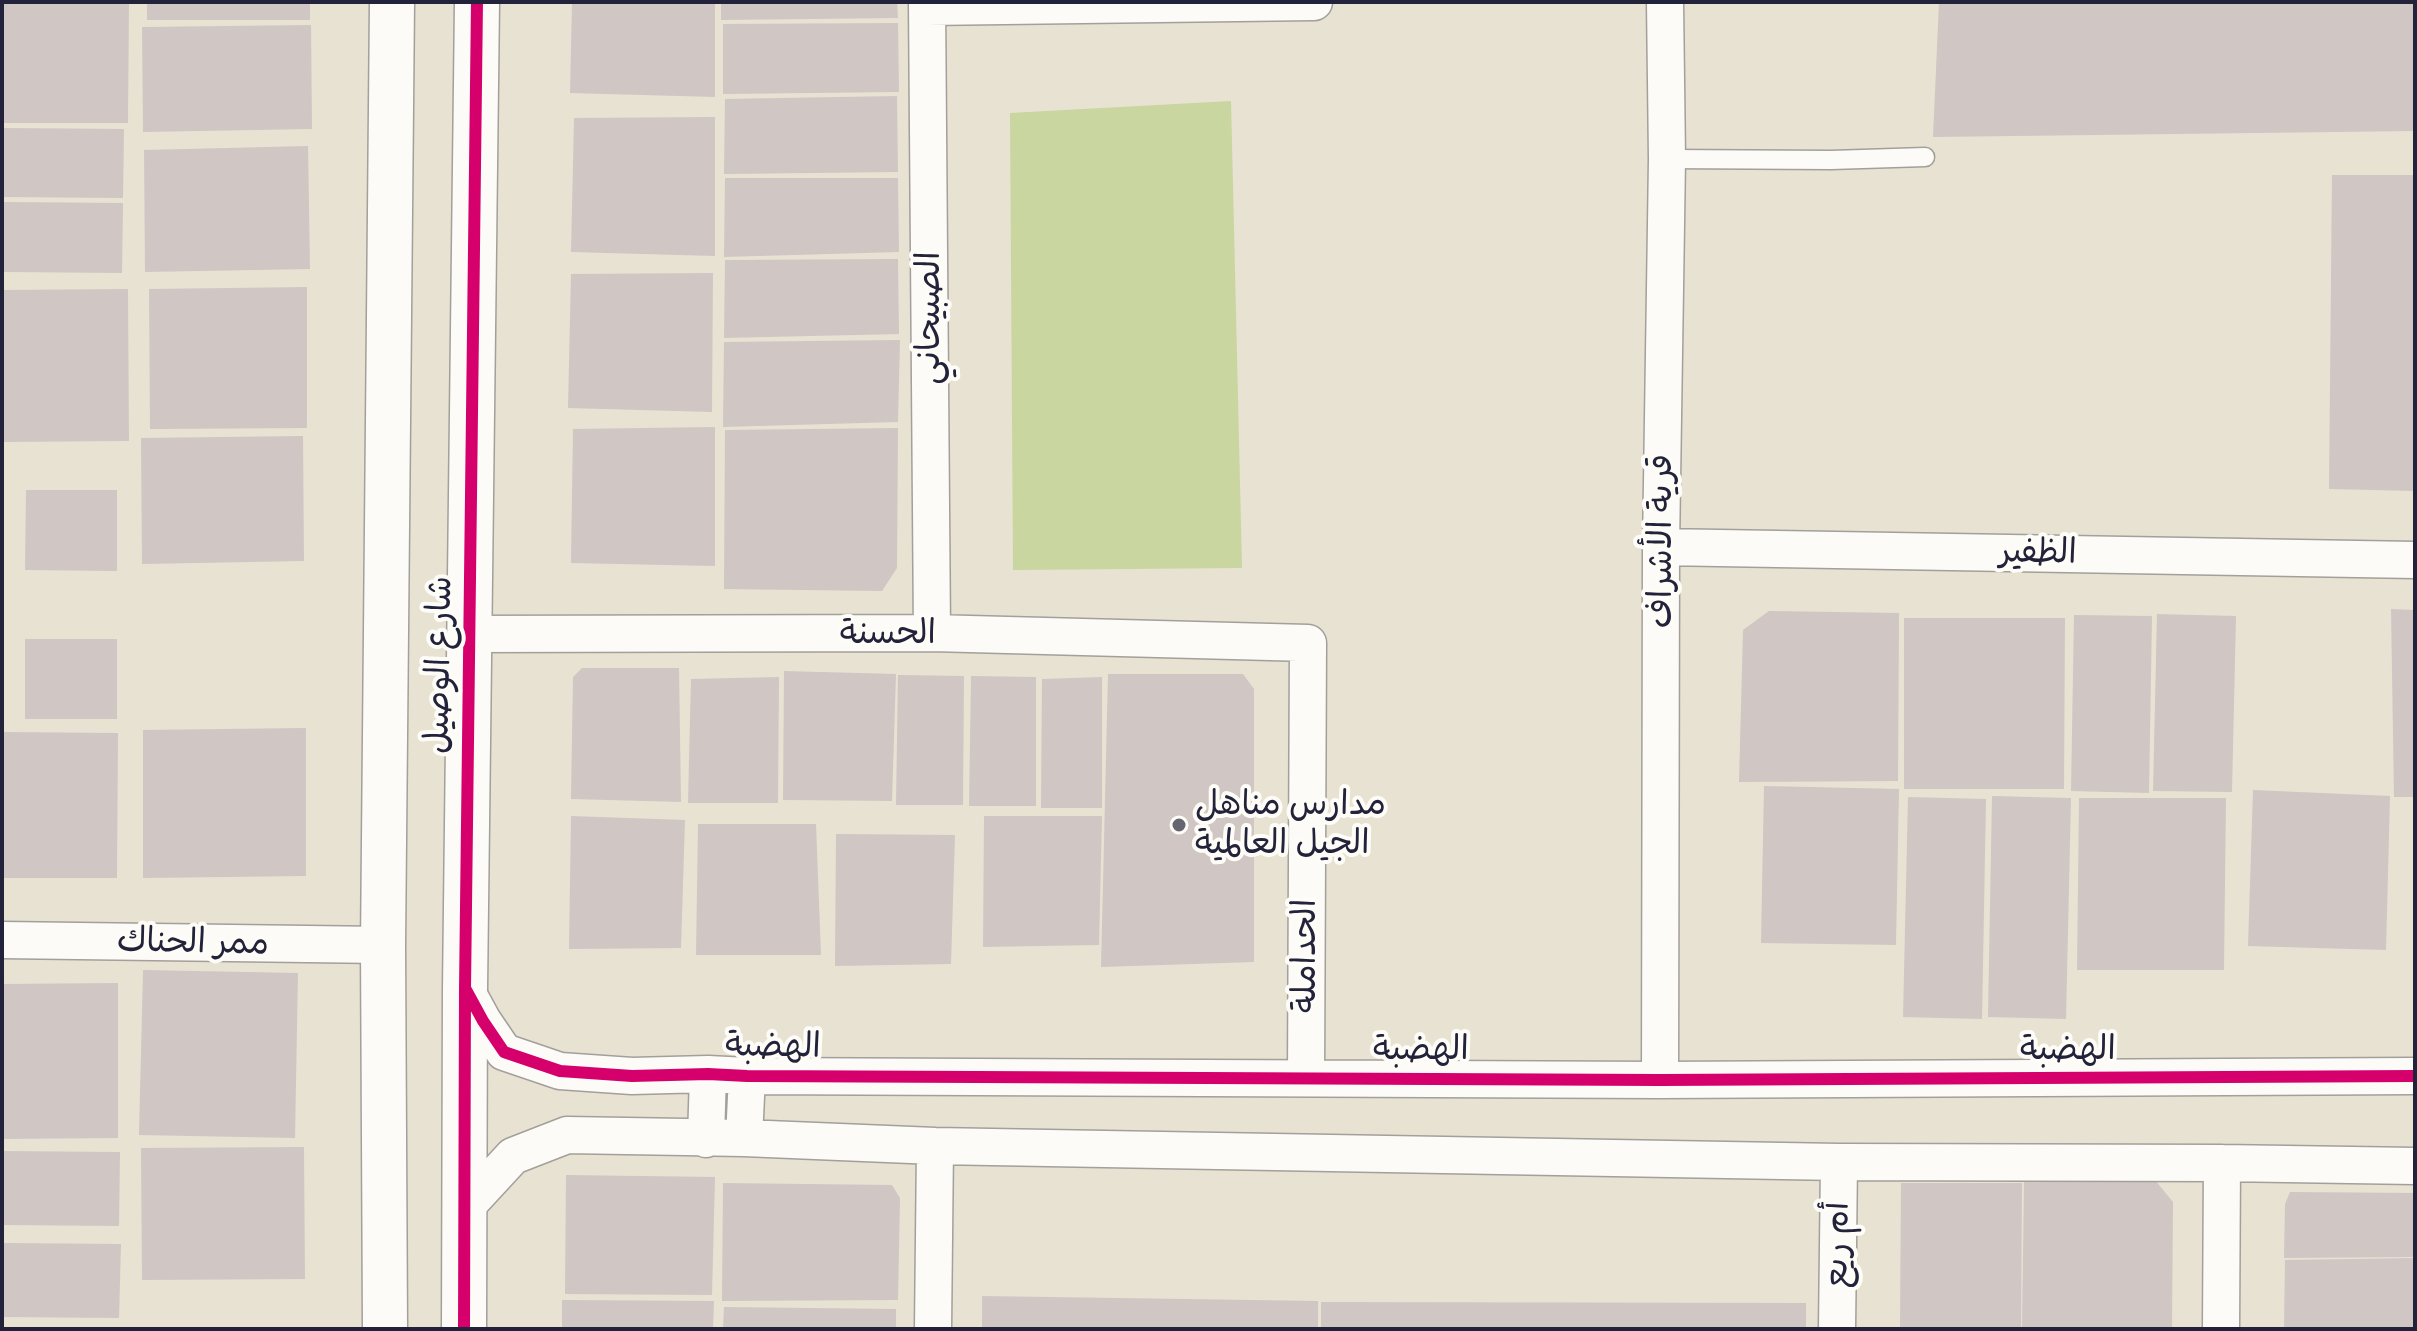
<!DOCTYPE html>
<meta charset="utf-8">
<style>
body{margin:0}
#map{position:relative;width:2417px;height:1331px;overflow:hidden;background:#e8e2d3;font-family:Caveat,sans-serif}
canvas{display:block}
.frame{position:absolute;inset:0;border:4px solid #22223b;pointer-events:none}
</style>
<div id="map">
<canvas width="2417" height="1331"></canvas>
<div class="frame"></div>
</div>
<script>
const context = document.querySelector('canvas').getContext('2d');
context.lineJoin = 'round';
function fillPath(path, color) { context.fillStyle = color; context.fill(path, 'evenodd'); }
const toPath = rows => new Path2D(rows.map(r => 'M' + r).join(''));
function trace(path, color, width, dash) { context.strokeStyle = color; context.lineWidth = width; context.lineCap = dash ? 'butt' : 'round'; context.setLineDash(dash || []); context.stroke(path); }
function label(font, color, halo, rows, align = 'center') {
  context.font = font + ' Caveat,"Playpen Sans Arabic",sans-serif'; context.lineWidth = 8; context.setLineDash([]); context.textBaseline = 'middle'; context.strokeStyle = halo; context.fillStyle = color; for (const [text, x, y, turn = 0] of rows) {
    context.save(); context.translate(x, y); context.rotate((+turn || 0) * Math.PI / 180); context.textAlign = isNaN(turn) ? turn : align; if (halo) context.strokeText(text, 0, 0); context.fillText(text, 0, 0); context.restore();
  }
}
fillPath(toPath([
 [1231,101,1242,568,1013,570,1010,113]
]), '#c9d69f');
fillPath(toPath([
 [2,2,129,2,128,123,2,123],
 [147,2,310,2,310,20,147,20],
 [572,2,715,2,715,97,570,93],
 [721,2,897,2,898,18,721,20],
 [1939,2,2415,2,2415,131,1933,137],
 [898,23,899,92,723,94,723,24],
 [311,25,312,129,143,132,142,27],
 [897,96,898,172,724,174,725,99],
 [715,117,715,256,571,252,574,118],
 [2,128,124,129,123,198,2,197],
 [308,146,310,269,145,272,144,150],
 [2332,175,2415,175,2415,491,2329,489],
 [725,178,898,178,899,252,724,257],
 [2,202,123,203,122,273,2,272],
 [898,259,899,334,724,338,725,260],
 [713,273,712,412,568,408,571,274],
 [307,287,307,428,150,429,149,289],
 [128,289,129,441,2,442,2,290],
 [900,340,898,422,723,427,724,342],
 [715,427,715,566,571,563,573,429],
 [898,428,897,568,882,591,724,589,725,430],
 [303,436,304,561,142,564,141,438],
 [26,490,117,490,117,571,25,570],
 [2391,609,2415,610,2415,797,2394,797],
 [1769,611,1899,613,1898,781,1739,782,1743,630],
 [2157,614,2236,616,2232,792,2153,791],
 [2074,615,2152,616,2149,793,2071,791],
 [1904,618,2065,618,2064,789,1904,789],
 [25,639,117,639,117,719,25,719],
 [582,668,679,668,681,802,571,799,573,677],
 [784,671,896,674,892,801,783,800],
 [1108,674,1243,674,1254,689,1254,962,1101,967],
 [898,675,964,676,963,805,896,805],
 [971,676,1036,677,1036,806,969,806],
 [779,677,778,803,688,803,691,679],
 [1102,677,1102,808,1041,808,1042,679],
 [306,728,306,876,143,878,143,730],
 [2,732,118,733,117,878,2,878],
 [1764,786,1899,789,1896,945,1761,943],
 [2253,790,2390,796,2386,950,2248,946],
 [1992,796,2071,798,2066,1019,1988,1017],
 [1908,797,1986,799,1982,1019,1903,1017],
 [2079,798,2226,798,2224,970,2077,970],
 [571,816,685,820,681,948,569,949],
 [984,816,1102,816,1099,945,983,947],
 [698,824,816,824,821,955,696,955],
 [836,834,955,835,951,964,835,966],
 [143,970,298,973,295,1138,139,1135],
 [118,983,118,1138,2,1139,2,984],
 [304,1147,305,1279,142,1280,141,1148],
 [2,1151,120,1152,119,1226,2,1225],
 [566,1175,715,1177,712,1295,565,1294],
 [2155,1180,2173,1202,2172,1329,2022,1329,2024,1181],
 [723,1183,892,1185,900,1198,898,1300,722,1301],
 [1901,1183,2022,1183,2021,1329,1900,1329],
 [2290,1192,2415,1193,2415,1257,2284,1258,2285,1204],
 [2,1243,121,1244,119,1318,2,1317],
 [2415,1258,2415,1329,2284,1329,2285,1260],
 [982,1296,1318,1301,1318,1329,982,1329],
 [562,1300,714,1301,713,1329,562,1329],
 [1321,1302,1806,1303,1806,1329,1321,1329],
 [724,1307,896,1309,896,1329,723,1329]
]), '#d0c6c4');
const lane = toPath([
 [1667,159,1831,160,1925,157]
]);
const street = toPath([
 [927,2,932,633],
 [927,7,1314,2],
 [1661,547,2415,560],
 [469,634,932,633,1308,643,1306,1078],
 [2,940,383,945],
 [465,988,483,1021,504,1052,560,1071,632,1076,708,1074,747,1076,1660,1080,2415,1076],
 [1660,1080,1661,547,1667,159,1665,2],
 [744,1138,747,1076],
 [706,1139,708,1074],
 [464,1209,513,1156,567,1135,744,1138,935,1146,1839,1162,2222,1163,2415,1166],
 [933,1329,935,1146],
 [1837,1329,1839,1162],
 [2221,1329,2222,1163]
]);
const secondary = toPath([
 [385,1329,383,945,392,2],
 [464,1329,465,988,477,2]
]);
trace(lane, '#a39f9a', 21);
trace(street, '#a39f9a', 39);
trace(secondary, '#a39f9a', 47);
trace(lane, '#fcfbf8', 18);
trace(street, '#fcfbf8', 36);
trace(secondary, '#fcfbf8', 44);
trace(toPath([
 [465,988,483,1021,504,1052,560,1071,632,1076,708,1074,747,1076,1660,1080,2415,1076],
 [464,1329,465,988,477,2]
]), '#d6006c', 12);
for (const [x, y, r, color] of [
 [1179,825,8,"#676570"]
]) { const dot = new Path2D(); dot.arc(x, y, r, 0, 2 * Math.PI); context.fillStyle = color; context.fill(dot); trace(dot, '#fdfcf7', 3); }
label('34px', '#22223b', '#fdfcf7', [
 ["الصبيحاني",930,318,-90],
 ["قرية الأشراف",1662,541,-90],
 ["الظفير",2038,553,1],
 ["الحسنة",888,634],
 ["شارع الوصيل",440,665,-89],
 ["ممر الحناك",193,943,1],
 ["الحداملة",1306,956,-90],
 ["الهضبة",773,1047,1],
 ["الهضبة",1421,1050],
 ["الهضبة",2068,1050],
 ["أم ريع",1838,1245,-89]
]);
label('34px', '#22223b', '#fdfcf7', [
 ["مدارس مناهل",1195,805],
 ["الجيل العالمية",1195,844]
], 'left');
</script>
